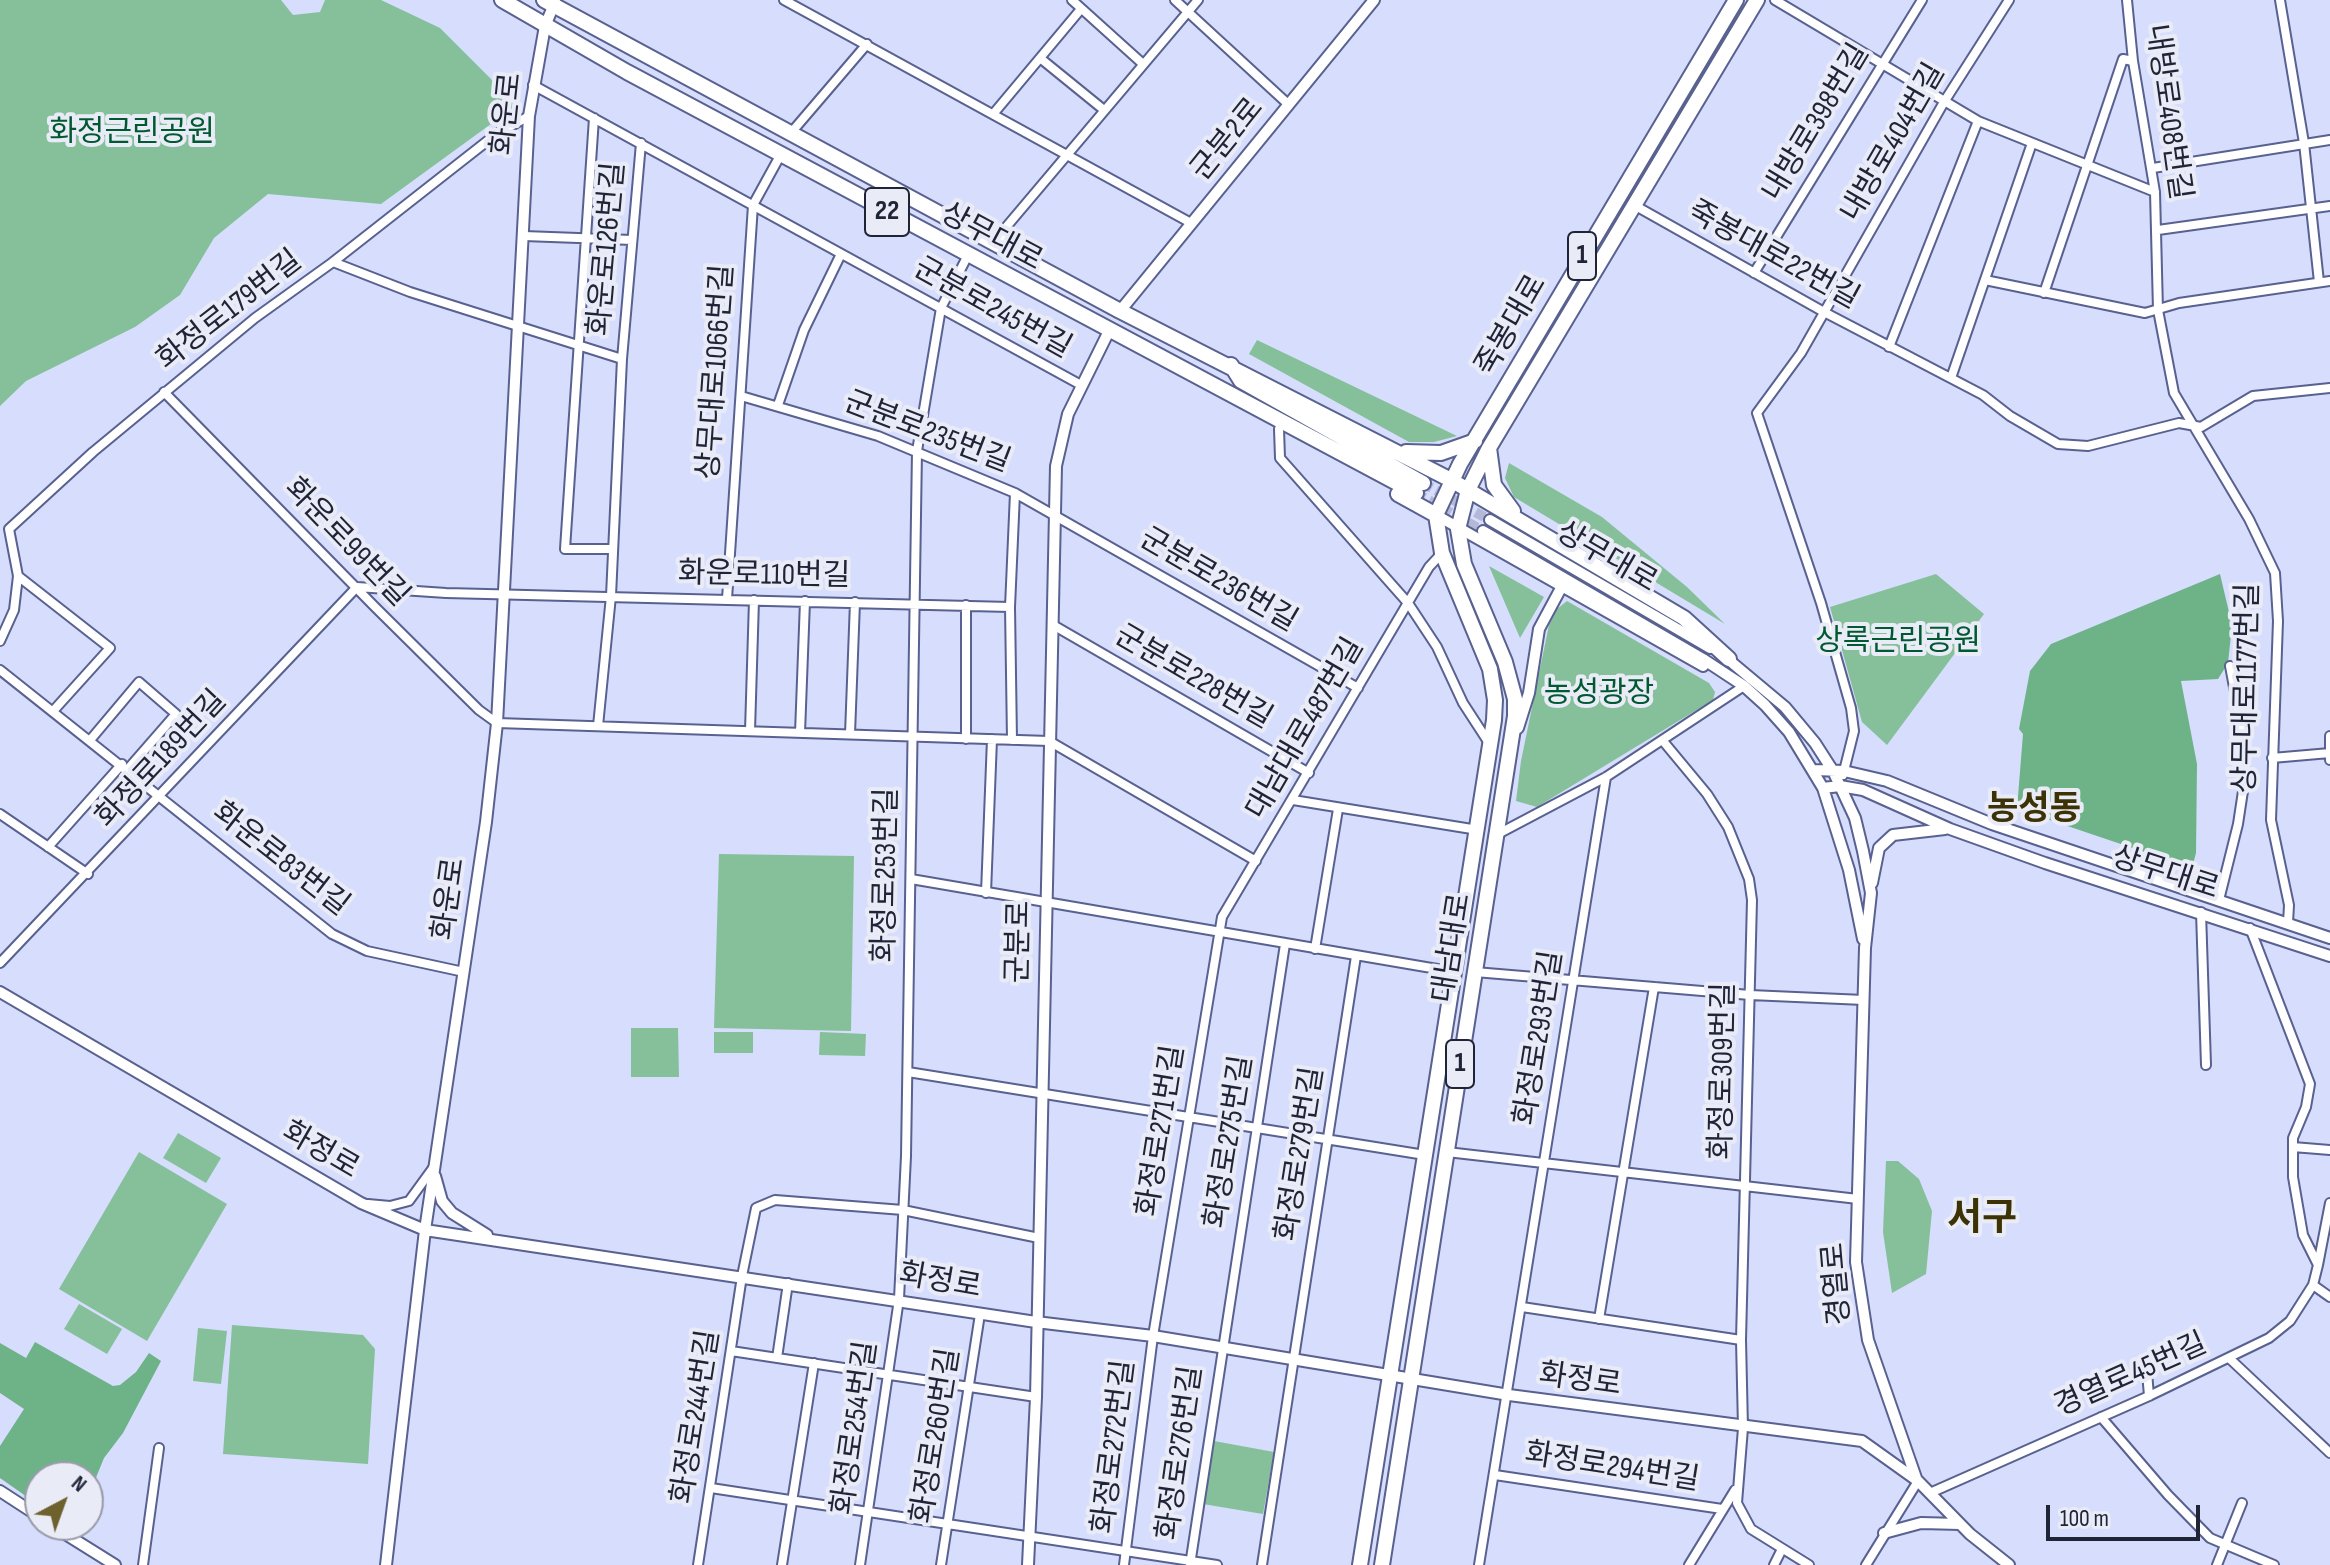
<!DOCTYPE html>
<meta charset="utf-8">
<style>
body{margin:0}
#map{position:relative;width:2330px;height:1565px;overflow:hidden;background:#d6ddfd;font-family:"Sofia Sans Condensed",sans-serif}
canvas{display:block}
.north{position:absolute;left:24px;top:1461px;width:80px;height:80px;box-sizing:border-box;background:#e9ebf6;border:2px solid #999baa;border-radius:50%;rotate:41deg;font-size:22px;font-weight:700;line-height:32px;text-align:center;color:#202437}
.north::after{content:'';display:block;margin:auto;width:28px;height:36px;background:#6e612e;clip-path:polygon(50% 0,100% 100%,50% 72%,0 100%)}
.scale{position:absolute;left:2046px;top:1505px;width:154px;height:36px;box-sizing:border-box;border:4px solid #202437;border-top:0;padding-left:10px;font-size:24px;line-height:28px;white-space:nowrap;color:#202437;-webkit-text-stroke:6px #e9ebf6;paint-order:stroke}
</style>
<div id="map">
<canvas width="2330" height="1565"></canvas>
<div class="north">N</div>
<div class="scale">100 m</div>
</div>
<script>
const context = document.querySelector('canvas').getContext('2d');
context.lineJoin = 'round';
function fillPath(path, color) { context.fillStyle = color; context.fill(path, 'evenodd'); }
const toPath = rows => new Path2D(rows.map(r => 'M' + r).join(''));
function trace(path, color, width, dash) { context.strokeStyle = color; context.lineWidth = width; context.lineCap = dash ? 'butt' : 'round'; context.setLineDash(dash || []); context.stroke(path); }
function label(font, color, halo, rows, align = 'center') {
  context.font = font + ' "Sofia Sans Condensed","Noto Sans KR",sans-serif'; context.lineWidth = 8; context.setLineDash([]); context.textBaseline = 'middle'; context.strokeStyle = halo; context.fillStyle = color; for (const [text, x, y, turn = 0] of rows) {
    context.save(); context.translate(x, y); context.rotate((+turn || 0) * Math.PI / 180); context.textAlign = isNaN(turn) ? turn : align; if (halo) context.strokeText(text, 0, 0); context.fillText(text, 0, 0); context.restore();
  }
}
fillPath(toPath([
 [0,0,281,0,293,15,320,12,325,0,381,0,440,28,517,105,381,204,268,194,214,238,180,295,135,327,26,381,0,406],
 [1257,340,1457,436,1434,442,1409,442,1249,354],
 [1509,463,1602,517,1687,587,1725,624,1514,497,1505,478],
 [1489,566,1544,597,1520,638],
 [1936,574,1984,614,1887,745,1862,722,1830,607],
 [1567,601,1709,683,1715,692,1713,700,1537,807,1516,801,1521,761,1549,625,1557,609],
 [719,854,854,856,851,1031,714,1028],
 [631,1028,678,1028,679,1077,631,1077],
 [714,1032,753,1032,753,1053,714,1053],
 [820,1032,866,1034,865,1056,819,1055],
 [178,1133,221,1158,206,1183,163,1158],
 [139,1152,227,1204,147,1341,59,1289],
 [1886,1161,1898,1161,1919,1179,1932,1211,1926,1274,1892,1293,1883,1232],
 [79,1304,122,1329,107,1354,64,1329],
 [232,1325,363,1335,375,1349,368,1464,223,1454],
 [198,1328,227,1331,221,1384,193,1381],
 [1214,1441,1274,1452,1263,1514,1203,1504]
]), '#85c09a');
fillPath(toPath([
 [2220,574,2232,625,2228,663,2218,679,2181,681,2197,764,2196,853,2192,868,2017,809,2023,734,2019,729,2030,671,2051,644],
 [35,1342,113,1386,120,1385,136,1372,149,1353,161,1361,123,1433,104,1458,88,1497,88,1477,40,1477,40,1506,0,1478,0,1446,24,1409,0,1393,0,1343,26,1358]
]), '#6eb388');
trace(toPath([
 [1423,483,1490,520],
 [1416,493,1483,531]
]), '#b2b8d5', 10, [10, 5]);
const minor = toPath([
 [784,0,1191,223],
 [1072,0,1143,64],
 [1175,0,1288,104],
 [1775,0,1978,121,2155,192],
 [2127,0,2133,61,2155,192,2158,310,2174,393,2249,519,2275,573,2278,621,2271,820,2289,905,2288,923],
 [2280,0,2304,143,2319,282],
 [1040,58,1104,110],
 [533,85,1081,385],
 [994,113,1081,9],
 [594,118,565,549,613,549],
 [790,134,867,44],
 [2153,168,2330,140],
 [1634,205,1824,312,1983,395,2010,416,2058,444,2088,446,2179,423,2201,427,2253,396,2330,388],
 [2158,230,2330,206],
 [524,236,632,240],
 [998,245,1007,226,1198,0],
 [333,262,410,292,622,359],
 [1754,273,1922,0],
 [1985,280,2145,313,2179,303,2330,281],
 [2044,293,2123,59,2133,61],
 [1889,347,1978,121],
 [1951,378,2032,143],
 [164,392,375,607,479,710,497,723,1049,741,1256,861],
 [741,396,878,436,1015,493,1358,688],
 [778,405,804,330,841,254],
 [1279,429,1280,458,1408,603,1437,647,1463,703,1489,743],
 [18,576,110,648,54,710],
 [727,599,753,205,781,154],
 [966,605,966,739],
 [1053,625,1309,773],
 [0,641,14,610,18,576,9,529,93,452,255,318,333,262,495,135,529,116],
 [0,670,332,934,367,951,464,972],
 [598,726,611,596,622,359,641,143],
 [750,731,754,600],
 [800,733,805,601],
 [850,734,855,602],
 [2330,736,2330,760],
 [91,739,139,682,176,714,128,769],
 [1012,740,1010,607,1015,493],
 [1663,741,1707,794,1728,827,1749,879,1752,900,1741,1340,1743,1428,1737,1503,1751,1529,1809,1565],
 [2272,758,2330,753],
 [1843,775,1854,731,1851,708,1821,603,1757,413,1801,353,1944,102,2009,0],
 [1293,800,1478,830],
 [0,814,88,874],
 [1498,834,1606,777,1744,686],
 [48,847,122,764],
 [911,879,1455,972],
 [986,893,992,739],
 [2219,900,2238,824,2245,778,2245,746,2230,666],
 [2201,912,2206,1065],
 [1315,949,1338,809],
 [0,963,357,587,446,593,1010,607],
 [1475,972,1750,995,1864,1000],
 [908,1072,1425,1155],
 [2293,1147,2330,1150],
 [1447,1152,1858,1199],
 [368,1204,390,1206,409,1201,433,1168],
 [2318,1265,2330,1203],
 [2313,1285,2330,1297],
 [1522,1307,1741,1340],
 [1599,1319,1654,987],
 [731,1351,1036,1397],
 [777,1358,788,1283],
 [2229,1358,2330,1453],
 [2146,1360,2149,1396],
 [2101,1417,2168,1495,2210,1538,2274,1565],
 [1495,1475,1722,1509],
 [711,1488,1217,1565],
 [1930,1493,2149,1396,2269,1338,2290,1321,2313,1285,2318,1265,2303,1235,2293,1177,2293,1138,2306,1107,2310,1084,2250,928],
 [143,1565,159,1448],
 [698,1565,742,1276,756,1208,775,1200,903,1210,1039,1238],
 [782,1565,814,1363],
 [860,1565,899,1299,906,1156,917,451,941,308,968,255],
 [941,1565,980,1314],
 [1124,1565,1153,1336,1222,917,1429,567,1442,553],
 [1190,1565,1285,944],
 [1262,1565,1356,956],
 [1479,1565,1606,777],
 [1689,1565,1735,1490],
 [1774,1565,1782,1549],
 [1866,1565,1918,1481],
 [2217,1565,2242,1503]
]);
const tertiary = toPath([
 [1120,311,1374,0],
 [1436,515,1703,666],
 [1490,520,1710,648],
 [1483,531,1703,659,1744,686,1765,705,1789,732,1823,788,1849,870,1863,939],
 [1724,656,1785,707,1815,743,1833,771,1855,818,1863,851,1871,893,1865,948,1856,1262,1868,1340,1916,1478],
 [1518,728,1529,693,1539,629,1561,588],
 [1814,770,1844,771,1887,781,1992,824,2330,938],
 [1823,788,1840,786,1863,790,1950,829,2045,863,2330,956],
 [1872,883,1879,848,1893,835,1945,829],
 [0,992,361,1203,425,1230,1036,1322,1153,1336,1509,1395,1862,1441,1918,1481,1970,1534,2009,1565],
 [435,1176,442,1201,452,1213,487,1235],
 [0,1491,40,1517],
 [51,1525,115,1565],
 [1884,1533,1921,1523,1960,1524],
 [386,1565,425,1230,486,822,497,723,529,116,545,26,555,2],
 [1028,1565,1036,1397,1056,466,1068,414,1109,331]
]);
const primary = toPath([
 [502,0,627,72,1416,493],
 [544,0,1120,311,1451,480,1684,618,1729,659],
 [1231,365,1241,381,1423,483],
 [1489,448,1494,485,1513,511],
 [1406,452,1441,453,1475,441],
 [1398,494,1436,515],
 [1360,1565,1494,720,1495,700,1490,669,1442,553,1436,515,1460,464,1736,0],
 [1382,1565,1515,716,1515,699,1505,662,1464,564,1458,529,1468,490,1489,448,1757,0]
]);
trace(minor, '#58618f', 12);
trace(tertiary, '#58618f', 14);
trace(primary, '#58618f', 18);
trace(minor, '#fff', 8);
trace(tertiary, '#fff', 10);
trace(primary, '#fff', 14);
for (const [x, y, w] of [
 [887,212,44],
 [1582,256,28],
 [1460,1064,28]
]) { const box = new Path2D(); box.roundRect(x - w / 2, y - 24, w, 48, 6); context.fillStyle = '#e9ebf6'; context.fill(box); trace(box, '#202437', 2); }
label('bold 28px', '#202437', null, [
 ["22",887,212],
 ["1",1582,256],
 ["1",1460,1064]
]);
label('30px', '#202437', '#e9ebf6', [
 ["내방로408번길",2167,112,82],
 ["화운로",508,114,-84],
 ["내방로398번길",1817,123,-59],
 ["군분2로",1228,140,-51],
 ["내방로404번길",1894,143,-60],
 ["상무대로",991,238,28],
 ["화운로126번길",608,249,-85],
 ["죽봉대로22번길",1773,256,29],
 ["군분로245번길",992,309,29],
 ["화정로179번길",230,311,-38],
 ["죽봉대로",1512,326,-60],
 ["상무대로1066번길",717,372,-86],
 ["군분로235번길",927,433,21],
 ["화운로99번길",346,543,46],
 ["상무대로",1606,558,30],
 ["화운로110번길",764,576,1],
 ["군분로236번길",1218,581,30],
 ["군분로228번길",1193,678,30],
 ["상무대로1177번길",2248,688,-89],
 ["대남대로487번길",1306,729,-60],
 ["화정로189번길",162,760,-47],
 ["화운로83번길",280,860,38],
 ["상무대로",2165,874,18],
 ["화정로253번길",887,875,-89],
 ["화운로",450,899,-82],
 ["군분로",1020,942,-89],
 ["대남대로",1453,948,-81],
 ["화정로293번길",1540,1038,-81],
 ["화정로309번길",1724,1071,-89],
 ["화정로271번길",1162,1131,-81],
 ["화정로275번길",1230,1142,-81],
 ["화정로",320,1151,30],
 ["화정로279번길",1301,1154,-81],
 ["화정로",940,1282,10],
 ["경열로",1838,1284,-95],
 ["경열로45번길",2131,1376,-24],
 ["화정로",1580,1381,8],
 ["화정로244번길",697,1417,-81],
 ["화정로254번길",856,1428,-82],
 ["화정로260번길",937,1436,-81],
 ["화정로272번길",1115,1447,-83],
 ["화정로276번길",1181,1453,-82],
 ["화정로294번길",1612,1468,9]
]);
label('30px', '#005931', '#e9ebf6', [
 ["화정근린공원",132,133],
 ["상록근린공원",1898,642],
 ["농성광장",1599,694]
]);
label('bold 34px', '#3c3206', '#e9ebf6', [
 ["농성동",2034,810]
]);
label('bold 38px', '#3c3206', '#e9ebf6', [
 ["서구",1982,1220]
]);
</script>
